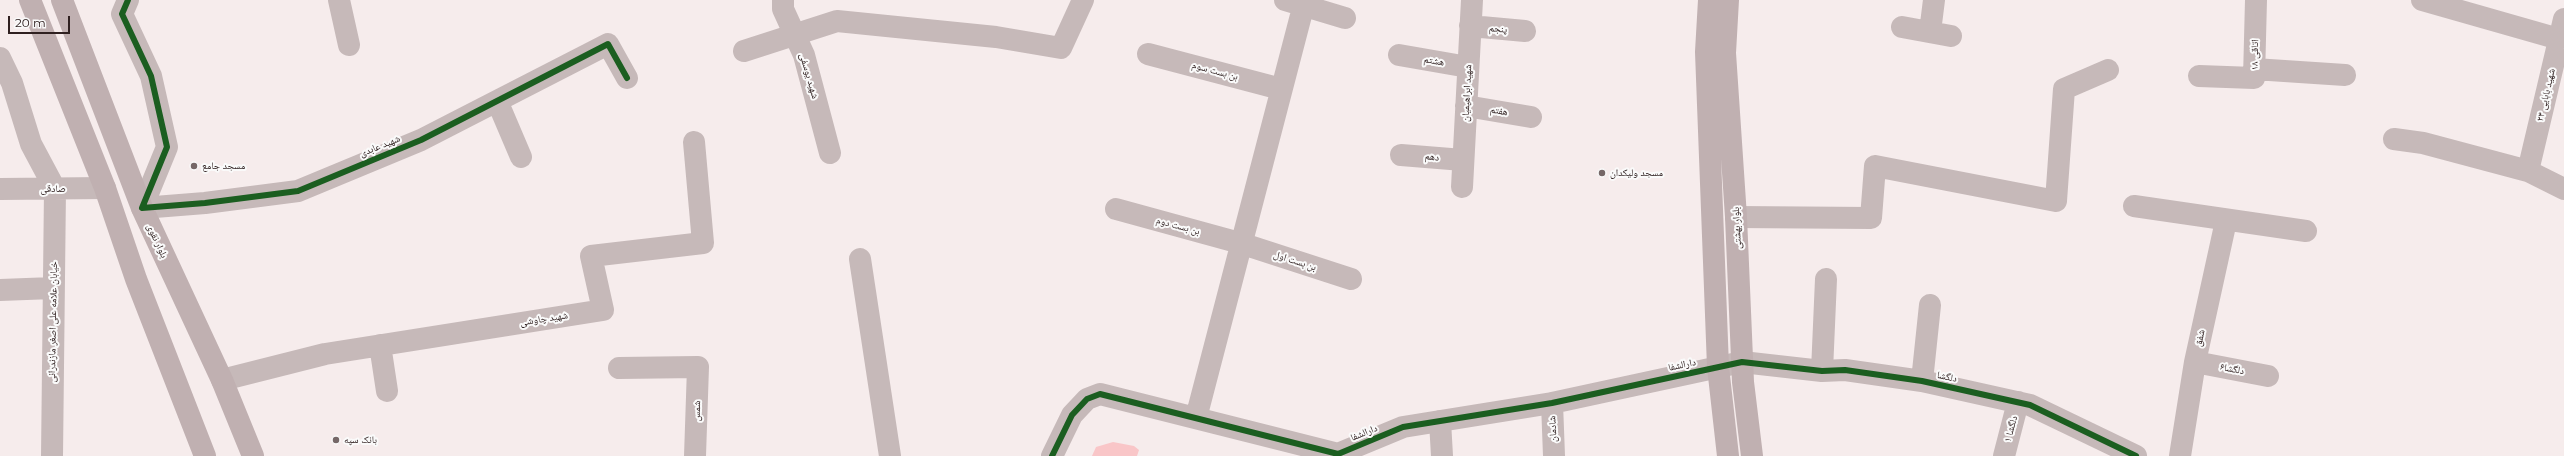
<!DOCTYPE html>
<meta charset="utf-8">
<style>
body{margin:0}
#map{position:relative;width:2564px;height:456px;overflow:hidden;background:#f6ecec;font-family:Montserrat,sans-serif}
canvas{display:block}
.scale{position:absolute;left:8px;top:16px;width:62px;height:18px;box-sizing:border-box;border:2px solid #2f2020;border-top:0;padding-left:5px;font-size:12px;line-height:14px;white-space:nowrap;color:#2f2020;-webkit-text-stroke:3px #fafafa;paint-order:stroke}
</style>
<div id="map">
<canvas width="2564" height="456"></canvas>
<div class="scale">20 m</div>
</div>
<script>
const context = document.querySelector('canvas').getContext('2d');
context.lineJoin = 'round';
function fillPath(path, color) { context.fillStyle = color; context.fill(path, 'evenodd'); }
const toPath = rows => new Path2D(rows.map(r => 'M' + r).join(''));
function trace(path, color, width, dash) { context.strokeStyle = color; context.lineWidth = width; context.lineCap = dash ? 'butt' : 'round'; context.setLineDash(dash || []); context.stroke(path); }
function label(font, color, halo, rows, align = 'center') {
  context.font = font + ' Montserrat,"Noto Naskh Arabic",sans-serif'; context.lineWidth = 4; context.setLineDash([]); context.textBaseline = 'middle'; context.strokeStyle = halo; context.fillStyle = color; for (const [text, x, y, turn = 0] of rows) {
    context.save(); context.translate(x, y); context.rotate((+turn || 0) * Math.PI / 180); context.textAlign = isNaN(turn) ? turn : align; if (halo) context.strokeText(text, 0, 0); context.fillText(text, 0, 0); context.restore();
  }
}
fillPath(toPath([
 [1113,442,1134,446,1139,450,1137,456,1092,456,1096,447]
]), '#f9c6c8');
trace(toPath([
 [128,0,122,14,151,76,167,147,142,208,205,203,298,191,421,140,608,44,627,78],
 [339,0,349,45],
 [783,0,783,9,804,55,830,153],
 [1285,0,1345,18],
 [2422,0,2559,39],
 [1470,26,1525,31],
 [1902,27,1951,36],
 [1930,32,1934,0],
 [744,51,837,21,996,37,1061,48,1083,0],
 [1148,54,1281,89],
 [1399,55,1468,67],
 [0,58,12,83,31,144,55,189,52,456],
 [2254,69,2345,75],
 [2199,76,2254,78,2256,0],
 [498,103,521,157],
 [1466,106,1531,117],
 [2394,139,2423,143,2528,171,2564,189],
 [1401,155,1463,160],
 [2528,171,2564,19],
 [1462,187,1472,0],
 [0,189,105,188],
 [2134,206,2306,231],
 [1116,209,1240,243,1351,279],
 [1736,217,1871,218,1875,166,2056,201,2064,89,2108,70],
 [860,259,890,456],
 [0,290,53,288],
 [380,345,387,391],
 [2195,362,2268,376],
 [619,368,698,367,695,456],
 [1822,371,1826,279],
 [222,380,325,354,603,310,591,256,703,243,694,142],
 [1922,381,1930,305],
 [1552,403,1554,456],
 [1196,418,1305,0],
 [1440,421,1442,456],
 [1052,456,1072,415,1087,399,1100,394,1338,454,1403,427,1552,403,1742,362,1822,371,1845,370,1922,381,2030,405,2136,456],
 [2004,456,2018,402],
 [2180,456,2195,362,2226,221]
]), '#c6b9b9', 22);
trace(toPath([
 [30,0,105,188,136,279,205,456],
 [62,0,142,208,222,380,253,456],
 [1709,0,1706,52,1718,367,1728,456],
 [1728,0,1725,53,1736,217,1743,382,1752,456]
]), '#c0b0b1', 22);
trace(toPath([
 [128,0,122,14,151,76,167,147,142,208,205,203,298,191,421,140,608,44,627,78],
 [1052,456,1072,415,1087,399,1100,394,1338,454,1403,427,1552,403,1742,362,1822,371,1845,370,1922,381,2030,405,2136,456]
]), '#1b5e20', 6);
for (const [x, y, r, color] of [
 [194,166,4,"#756767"],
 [1602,173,4,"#756767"],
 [336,440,4,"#756767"]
]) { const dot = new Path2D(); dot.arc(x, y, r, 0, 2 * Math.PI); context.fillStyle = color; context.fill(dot); trace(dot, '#fafafa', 1.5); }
label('10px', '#2f2020', '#fafafa', [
 ["پنجم",1498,29,5],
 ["اتاقی ۱۸",2255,55,-89],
 ["هشتم",1434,61,9],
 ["بن بست سوم",1215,71,15],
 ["شهید یوسفی",809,76,74],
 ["شهید ابراهیمیان",1467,93,-87],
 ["شهید بابایی ۲۴",2546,95,-77],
 ["هفتم",1499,111,9],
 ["شهید عابدی",380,146,-22],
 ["دهم",1432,157,5],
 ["صادقی",53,189],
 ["بن بست دوم",1178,226,15],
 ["بلوار بهشتی",1737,228,-93],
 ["بلوار نقوی",157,241,65],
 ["بن بست اول",1295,261,18],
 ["شهید چاوشی",544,319,-9],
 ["خیابان علامه علی اصغر مازندرانی",53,322,-89],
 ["شفق",2200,338,-77],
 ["دارالشفا",1682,365,-12],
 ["دلگشا۶",2232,369,11],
 ["دلگشا",1947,377,12],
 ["شمس",697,411,-88],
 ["شادمان",1553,429,-93],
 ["دلگشا ۱",2011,429,-75],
 ["دارالشفا",1364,433,-22]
]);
label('10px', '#2f2020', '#fafafa', [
 ["مسجد جامع",202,166],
 ["مسجد ولیکدان",1610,173],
 ["بانک سپه",344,440]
], 'left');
</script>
